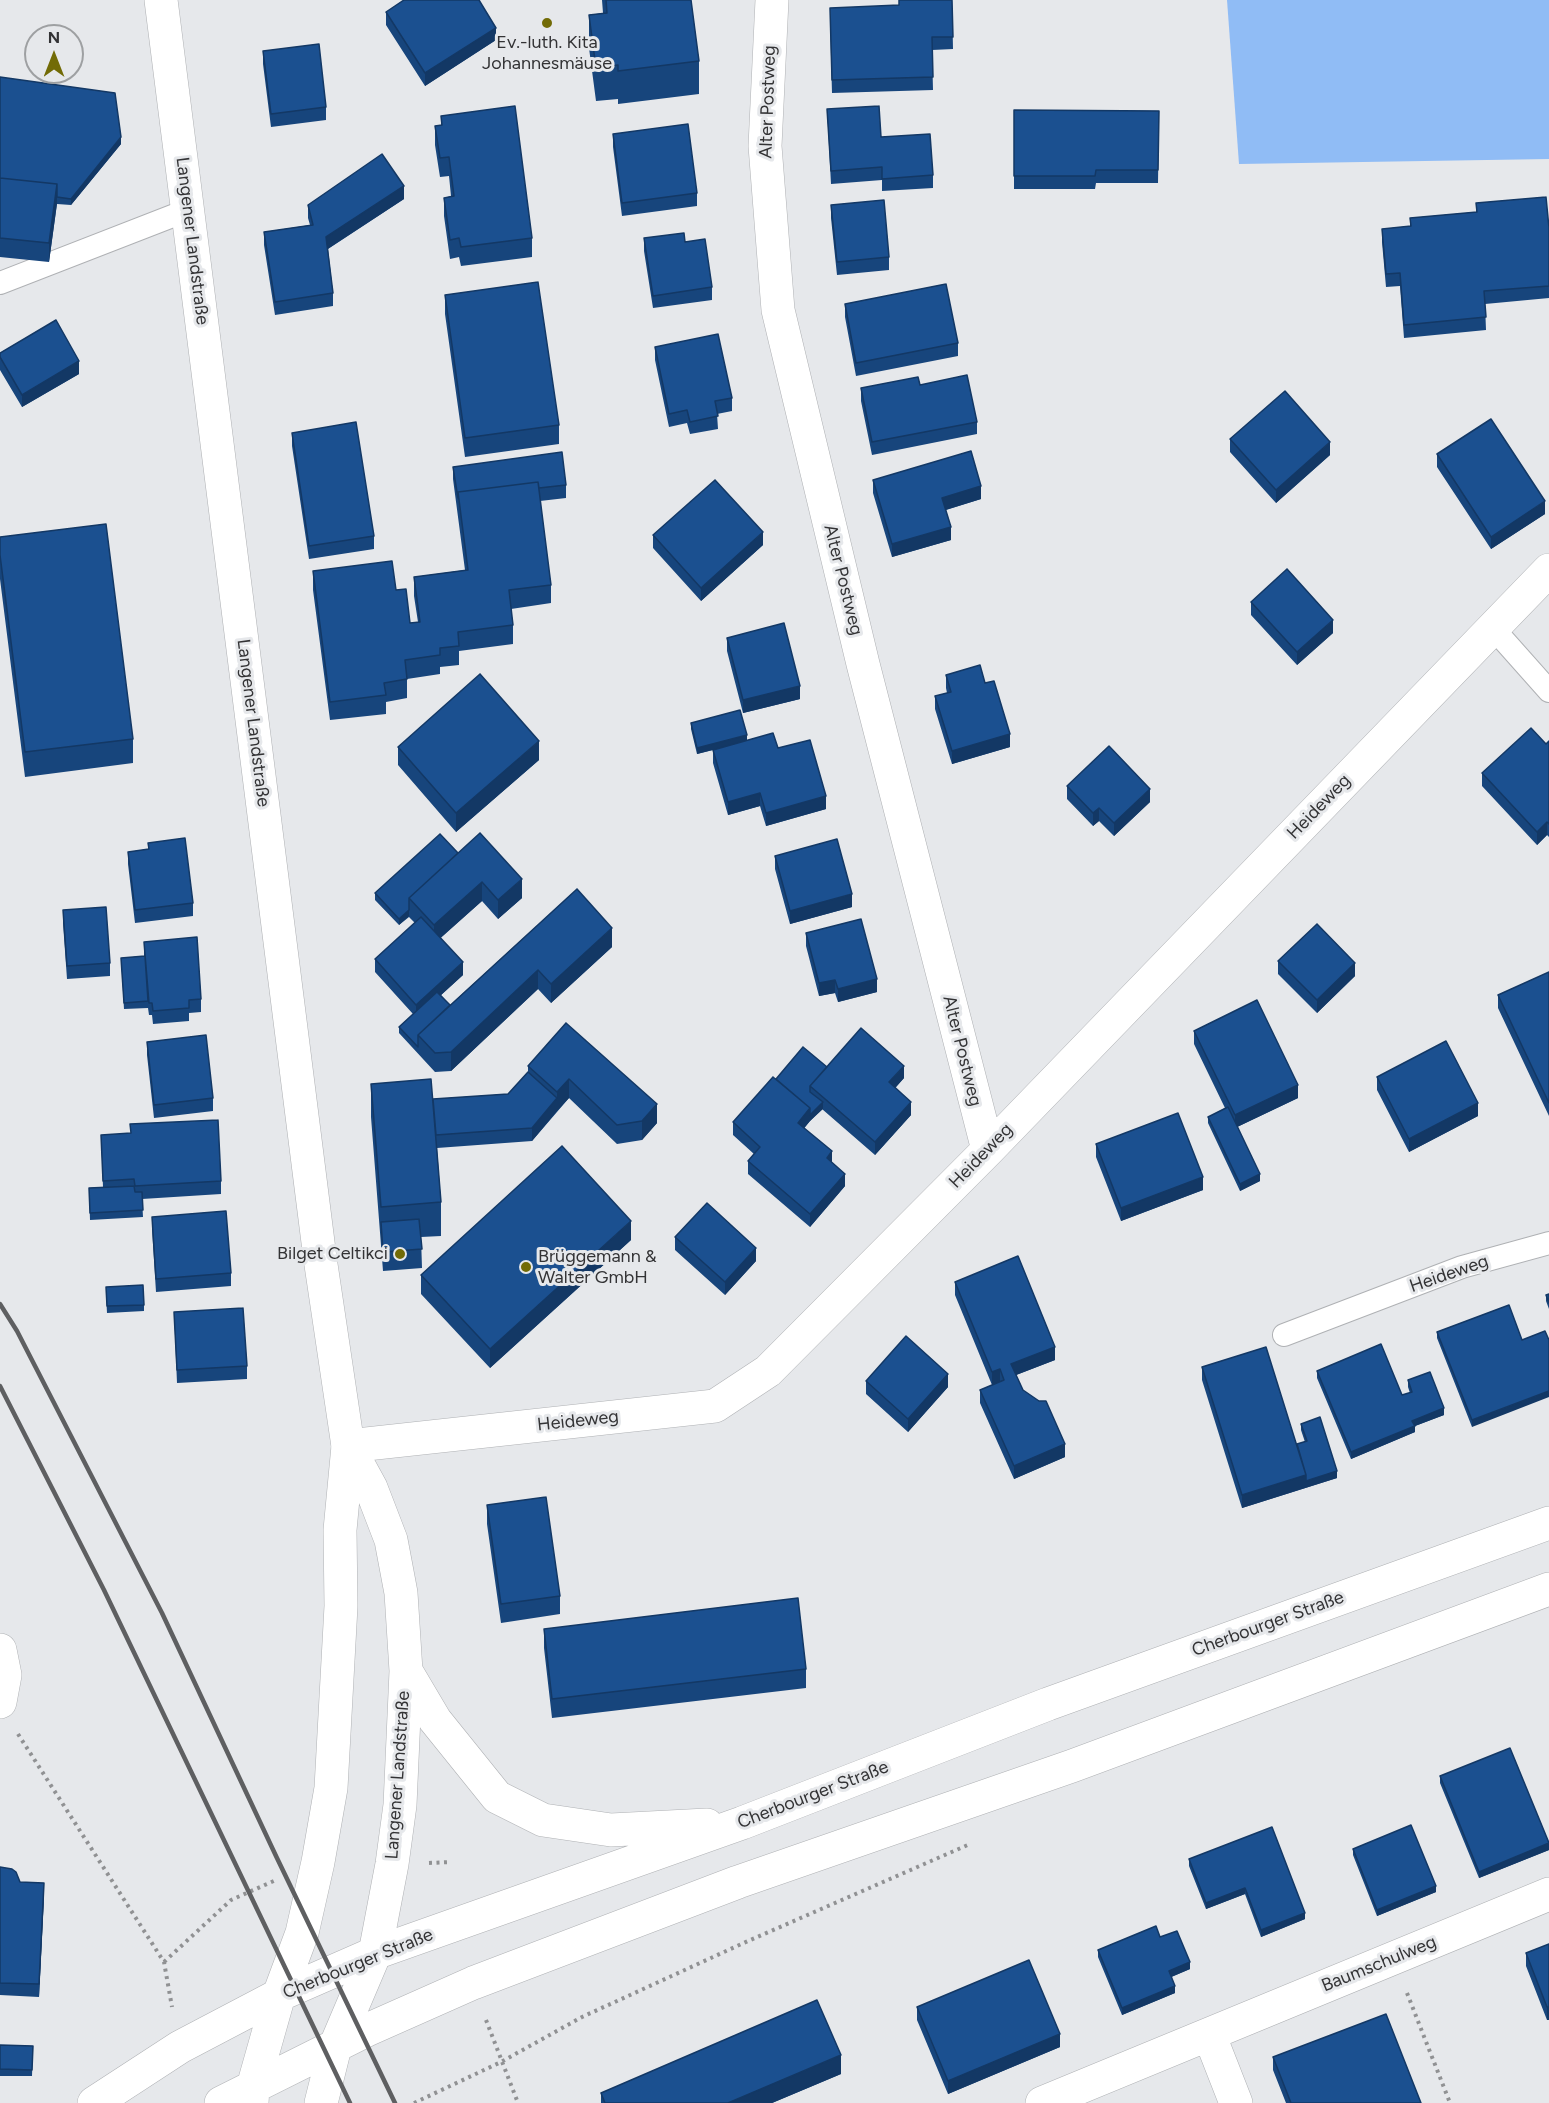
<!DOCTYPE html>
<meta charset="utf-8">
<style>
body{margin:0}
#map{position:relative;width:1549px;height:2103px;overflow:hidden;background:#e6e8eb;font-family:Figtree,sans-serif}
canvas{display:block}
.north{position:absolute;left:24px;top:24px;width:60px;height:60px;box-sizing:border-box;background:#e6e8eb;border:2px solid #9ea0a2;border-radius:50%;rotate:0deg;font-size:16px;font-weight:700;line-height:24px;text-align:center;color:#333335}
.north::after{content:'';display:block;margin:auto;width:21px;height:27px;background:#726b06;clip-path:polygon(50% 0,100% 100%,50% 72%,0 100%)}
</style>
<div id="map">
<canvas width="1549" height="2103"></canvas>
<div class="north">N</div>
</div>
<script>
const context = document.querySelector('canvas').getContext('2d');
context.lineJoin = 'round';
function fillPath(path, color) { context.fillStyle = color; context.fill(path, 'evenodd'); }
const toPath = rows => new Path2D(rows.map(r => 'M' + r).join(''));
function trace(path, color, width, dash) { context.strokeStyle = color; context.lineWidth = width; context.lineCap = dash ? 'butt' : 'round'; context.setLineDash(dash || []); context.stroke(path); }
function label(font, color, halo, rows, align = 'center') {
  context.font = font + ' Figtree,sans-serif'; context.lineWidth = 6; context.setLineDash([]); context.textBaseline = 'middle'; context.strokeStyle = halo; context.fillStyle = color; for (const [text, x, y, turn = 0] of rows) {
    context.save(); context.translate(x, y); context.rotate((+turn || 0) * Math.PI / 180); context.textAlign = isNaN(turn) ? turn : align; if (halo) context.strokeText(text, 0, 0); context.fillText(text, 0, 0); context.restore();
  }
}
fillPath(toPath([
 [1227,0,1549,0,1549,159,1239,164]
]), '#90bcf5');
const service = toPath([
 [0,283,188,210],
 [1493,628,1549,691],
 [1284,1335,1462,1267,1549,1243]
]);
const minor = toPath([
 [772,0,765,146,778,310,863,664,988,1150],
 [348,1446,715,1406,768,1371,988,1150,1549,570],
 [0,1650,5,1675,0,1702],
 [1209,2034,1236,2103],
 [1042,2103,1549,1894]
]);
const primary = toPath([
 [161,0,320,1258,348,1446,340,1530,341,1606,331,1788,318,1862,302,1933,279,1995,253,2087,252,2103],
 [406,1671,435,1720,497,1797,543,1820,611,1830,707,1825],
 [94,2103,180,2047,279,1995,375,1953,742,1823,1048,1704,1549,1523],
 [221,2103,367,2030,473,1983,738,1882,1072,1766,1549,1589],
 [321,2103,335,2047,375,1953,392,1864,400,1805,406,1671,401,1593,391,1540,371,1488,348,1446]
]);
trace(service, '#afb1b4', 24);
trace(minor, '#afb1b4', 34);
trace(primary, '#afb1b4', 34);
trace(toPath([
 [18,1734,164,1962,172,2007],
 [429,1863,451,1862],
 [164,1962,231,1900,276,1880],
 [1407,1993,1450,2103],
 [486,2020,518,2103],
 [414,2103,501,2062,582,2017,748,1941,970,1844]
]), '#909193', 4, [3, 4.5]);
trace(service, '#fff', 22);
trace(minor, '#fff', 33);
trace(primary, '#fff', 33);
trace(toPath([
 [0,1304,17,1331,162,1613,276,1856,395,2103],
 [0,1386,104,1590,350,2103]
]), '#5e5f61', 4.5);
fillPath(toPath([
 [602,0,691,0,699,61,699,94,618,104,618,99,596,101,589,48,589,15,603,13],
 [899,0,952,0,953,49,932,50,933,90,832,93,830,21,899,5],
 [386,12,496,40,425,86,386,25],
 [263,51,326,107,326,120,271,127,263,64],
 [0,77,121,144,71,205,57,204,49,262,0,257],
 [827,109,881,137,933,175,933,188,882,191,882,180,831,184],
 [1014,110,1159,111,1158,183,1096,183,1095,189,1014,189],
 [441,116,532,238,532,257,461,266,459,257,450,259,444,216,444,198,451,196,449,176,440,177,435,145,435,126,441,125],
 [613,134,697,193,697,206,622,216,613,147],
 [404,199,328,249,333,293,333,306,275,315,264,245,264,232,310,225,308,218,308,205],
 [1476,203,1549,228,1549,298,1485,304,1486,330,1404,338,1400,286,1386,287,1382,242,1382,229,1410,226,1410,218,1476,212],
 [831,205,889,257,889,270,837,275,831,218],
 [644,238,712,287,712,300,653,308,644,251],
 [445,295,559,425,559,444,465,457,445,314],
 [845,304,958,343,958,356,856,376,845,317],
 [655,347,732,398,732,411,717,414,718,429,690,434,687,423,669,427,655,360],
 [0,353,79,374,22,407,0,370],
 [920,385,977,422,977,434,872,455,861,401,861,388],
 [292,433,374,536,374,549,309,559,292,446],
 [1230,439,1330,455,1276,503,1230,452],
 [1437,454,1545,514,1491,549,1437,467],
 [453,467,566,485,566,498,540,501,551,585,551,603,511,609,513,625,513,644,459,651,459,665,440,667,440,674,407,679,407,698,386,702,386,714,330,720,313,590,313,571,396,590,410,623,418,622,414,596,414,577,465,570,453,479],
 [873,480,981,499,946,510,951,540,892,557,873,493],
 [653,535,763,545,701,601,653,548],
 [0,537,133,739,133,763,25,777,0,579],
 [1251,602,1333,633,1297,665,1251,615],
 [727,638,800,699,743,713,727,651],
 [946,675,1010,747,952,764,935,709,935,696,947,693,946,688],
 [691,723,747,740,778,748,826,809,766,826,760,806,728,815,713,763,713,750,697,754,691,729],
 [1549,741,1549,837,1547,835,1537,845,1482,786,1482,773,1546,744],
 [398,747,539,760,456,832,398,765],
 [1067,786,1150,802,1114,836,1099,821,1093,826,1067,799],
 [148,843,193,903,193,916,135,923,128,864,128,852,148,849],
 [458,853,522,898,498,919,482,901,440,938,463,975,441,995,450,1005,577,889,612,947,551,1003,538,989,451,1071,435,1072,399,1033,399,1027,413,1014,375,972,375,959,415,923,409,917,399,925,375,900,375,893],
 [775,856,852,907,790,924,775,869],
 [63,910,110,963,110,976,67,979,63,923],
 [806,933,877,992,838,1002,835,993,819,996,806,946],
 [144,942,201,999,201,1012,189,1013,189,1021,153,1024,152,1015,149,1015,148,1008,124,1009,121,958,144,956],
 [1278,961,1355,976,1317,1013,1278,974],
 [1549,972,1549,1116,1498,1008,1498,995],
 [566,1023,657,1123,642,1140,617,1144,569,1098,532,1141,437,1148,441,1202,441,1236,421,1237,422,1268,383,1271,371,1117,371,1084,433,1099,508,1094,528,1072,528,1066],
 [1194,1031,1298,1098,1237,1127,1260,1181,1240,1191,1208,1123,1208,1117,1225,1108,1194,1044],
 [147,1042,213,1098,213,1111,154,1118,147,1055],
 [827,1067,904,1078,895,1088,911,1115,875,1155,822,1109,810,1121,804,1128,832,1163,845,1186,810,1227,748,1174,748,1161,754,1154,733,1135,733,1122,776,1079],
 [1377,1077,1478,1116,1409,1152,1377,1090],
 [101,1135,221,1181,221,1194,142,1199,143,1217,90,1220,89,1188,103,1187],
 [1096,1144,1203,1190,1121,1221,1096,1157],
 [152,1217,231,1273,231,1286,156,1292,152,1229],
 [675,1237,756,1261,725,1295,675,1250],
 [631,1240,490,1368,421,1294,421,1275],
 [955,1282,1055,1360,1016,1375,1023,1390,1065,1457,1014,1479,980,1403,980,1390,992,1385,955,1295],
 [106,1294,144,1305,144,1311,107,1313],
 [1549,1294,1549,1309,1546,1301,1546,1295],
 [1509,1305,1472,1427,1437,1338,1437,1332],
 [174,1312,247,1366,247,1379,177,1383],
 [1202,1367,1297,1444,1305,1442,1301,1430,1301,1424,1337,1478,1242,1508,1202,1380],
 [1317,1371,1402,1395,1410,1393,1408,1387,1408,1380,1444,1415,1415,1426,1415,1432,1351,1459,1317,1378],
 [866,1381,948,1387,908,1432,866,1394],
 [487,1505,560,1596,560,1614,501,1623,487,1524],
 [544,1629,806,1669,806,1688,552,1718,544,1648],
 [1440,1776,1549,1850,1479,1878,1440,1783],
 [1353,1849,1436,1892,1377,1916,1353,1855],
 [1189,1859,1305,1919,1261,1937,1245,1894,1206,1909,1189,1866],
 [0,1867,20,1882,44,1896,39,1997,0,1995],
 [1160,1937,1190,1969,1171,1977,1175,1993,1122,2015,1098,1957,1098,1950],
 [1549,1944,1549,2020,1547,2020,1526,1966,1526,1953],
 [917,2007,1060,2047,948,2094,917,2020],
 [0,2045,33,2046,32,2076,0,2076],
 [1273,2057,1421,2103,1286,2103,1273,2070],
 [841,2074,772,2103,601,2103,601,2093]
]), '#17457c');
fillPath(toPath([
 [496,28,496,40,425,86,425,73],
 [121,137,121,144,71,205,71,199],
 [57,184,57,203,49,262,49,243],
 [404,186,404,199,326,250,326,237],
 [79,361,79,374,22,407,22,395],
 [1330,442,1330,455,1276,503,1276,490],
 [981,486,981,499,942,511,942,498],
 [1545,501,1545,514,1491,549,1491,537],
 [951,527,951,540,892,557,892,544],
 [763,532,763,545,701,601,701,588],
 [1333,620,1333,633,1297,665,1297,652],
 [800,686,800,699,743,713,743,700],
 [1010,734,1010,747,952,764,952,751],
 [747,735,747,741,697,754,697,748],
 [539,741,539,760,456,832,456,813],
 [1150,789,1150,802,1114,836,1114,823],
 [760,793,760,806,728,815,728,802],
 [826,796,826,809,766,826,766,813],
 [1099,808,1099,821,1093,826,1093,813],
 [1547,822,1547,835,1537,845,1537,832],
 [522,879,522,898,498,919,498,900],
 [482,882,482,901,434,944,434,925],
 [852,894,852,907,790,924,790,911],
 [409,910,409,916,399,925,399,919],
 [612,928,612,947,551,1003,551,984],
 [463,962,463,975,416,1018,416,1005],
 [1355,963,1355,976,1317,1013,1317,1000],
 [538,970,538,989,451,1071,451,1052],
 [877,979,877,992,838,1002,838,989],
 [835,980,835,993,819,996,819,983],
 [904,1066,904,1078,889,1095,889,1082],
 [569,1079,569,1098,557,1111,557,1092],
 [1298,1085,1298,1098,1235,1128,1235,1115],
 [557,1098,557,1111,532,1141,532,1128],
 [823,1102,823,1109,810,1121,810,1115],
 [911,1102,911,1115,875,1155,875,1142],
 [1478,1103,1478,1116,1409,1152,1409,1139],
 [657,1104,657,1123,642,1140,642,1121],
 [810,1108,810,1121,798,1136,798,1123],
 [832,1151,832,1164,827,1158],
 [845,1174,845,1186,810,1227,810,1214],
 [1260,1174,1260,1181,1240,1191,1240,1184],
 [1203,1177,1203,1190,1121,1221,1121,1208],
 [631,1221,631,1240,490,1368,490,1349],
 [756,1248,756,1261,725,1295,725,1282],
 [1055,1347,1055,1360,1011,1377,1011,1364],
 [1000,1369,1000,1382,992,1385,992,1372],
 [948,1374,948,1387,908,1432,908,1419],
 [1549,1391,1549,1397,1472,1427,1472,1420],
 [1444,1408,1444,1415,1415,1426,1415,1432,1351,1459,1351,1452,1412,1421],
 [1065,1444,1065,1457,1014,1479,1014,1466],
 [1337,1471,1337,1478,1242,1508,1242,1495,1306,1475],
 [1549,1843,1549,1850,1479,1878,1479,1872],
 [44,1883,44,1896,39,1997,39,1984],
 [1436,1886,1436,1892,1377,1916,1377,1910],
 [1245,1888,1245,1894,1206,1909,1206,1903],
 [1305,1913,1305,1919,1261,1937,1261,1930],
 [1190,1962,1190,1969,1169,1978,1169,1971],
 [1175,1986,1175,1993,1122,2015,1122,2008],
 [1547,2007,1549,2007,1549,2020,1547,2020],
 [1060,2034,1060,2047,948,2094,948,2081],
 [841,2055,841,2074,772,2103,728,2103]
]), '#133865');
const building = toPath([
 [404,0,479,0,496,28,425,73,386,12,404,0],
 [606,0,691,0,699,61,618,71,618,65,596,68,589,15,607,13,606,0],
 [899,0,952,0,953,37,932,37,933,77,832,80,830,8,899,5,899,0],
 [319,44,326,107,271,114,263,51,319,44],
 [0,77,115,93,121,137,71,199,57,197,57,184,0,178,0,77],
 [515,106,532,238,461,247,459,238,450,240,444,198,454,196,449,157,440,158,435,126,442,125,441,116,515,106],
 [879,106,881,137,930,134,933,175,882,179,882,167,831,171,827,109,879,106],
 [1014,110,1159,111,1158,170,1096,170,1095,176,1014,176,1014,110],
 [688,124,697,193,622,203,613,134,688,124],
 [382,154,404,186,326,237,333,293,275,302,264,232,313,225,308,205,382,154],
 [0,178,57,184,49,243,0,238,0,178],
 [1546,197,1549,228,1549,286,1484,291,1486,317,1404,325,1400,273,1386,274,1382,229,1411,226,1410,218,1477,212,1476,203,1546,197],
 [884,200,889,257,837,262,831,205,884,200],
 [684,233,685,242,705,239,712,287,653,296,644,238,684,233],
 [538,282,559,425,465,438,445,295,538,282],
 [946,284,958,343,856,363,845,304,946,284],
 [56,320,79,361,22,395,0,357,0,353,56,320],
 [718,334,732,398,715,401,718,416,690,422,687,410,669,414,655,347,718,334],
 [967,375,977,422,872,442,861,388,918,377,920,385,967,375],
 [1285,391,1330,442,1276,490,1230,439,1285,391],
 [1491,419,1545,501,1491,537,1437,454,1491,419],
 [356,422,374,536,309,546,292,433,356,422],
 [971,451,981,486,942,498,951,527,892,544,873,480,971,451],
 [562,452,566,485,539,488,538,482,458,492,458,498,453,467,562,452],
 [715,480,763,532,701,588,653,535,715,480],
 [538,482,551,585,509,590,513,625,458,632,459,646,440,648,440,655,405,660,407,679,384,683,386,695,330,702,313,571,392,561,396,590,406,589,410,623,420,622,414,577,468,570,458,492,538,482],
 [106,524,133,739,25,752,0,555,0,537,106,524],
 [1287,569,1333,620,1297,652,1251,602,1287,569],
 [784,623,800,686,743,700,727,638,784,623],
 [980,665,985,683,994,681,1010,734,952,751,935,696,951,692,946,675,980,665],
 [480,674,539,741,456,813,398,747,480,674],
 [740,710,747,735,697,748,691,723,740,710],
 [1531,728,1546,744,1549,741,1549,824,1547,822,1537,832,1482,773,1531,728],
 [773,733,778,748,810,740,826,796,766,813,760,793,728,802,713,750,773,733],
 [1109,746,1150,789,1114,823,1099,808,1093,813,1067,786,1109,746],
 [480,833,522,879,498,900,482,882,434,925,409,898,480,833],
 [440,834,458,853,409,898,409,910,399,919,375,893,440,834],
 [185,838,193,903,135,910,128,852,149,849,148,843,185,838],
 [837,839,852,894,790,911,775,856,837,839],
 [577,889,612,928,551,984,538,970,451,1052,435,1053,418,1035,577,889],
 [106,907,110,963,67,966,63,910,106,907],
 [421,917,463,962,416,1005,375,959,421,917],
 [861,919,877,979,838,989,835,980,819,983,806,933,861,919],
 [1317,924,1355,963,1317,1000,1278,961,1317,924],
 [197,937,201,999,189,1000,189,1008,153,1011,152,1003,149,1003,144,942,197,937],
 [145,956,148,1001,124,1003,121,958,145,956],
 [1549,972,1549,1103,1498,995,1549,972],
 [437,992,450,1005,418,1035,418,1047,399,1027,437,992],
 [1257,1000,1298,1085,1235,1115,1194,1031,1257,1000],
 [566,1023,657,1104,642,1121,617,1125,569,1079,557,1092,528,1066,566,1023],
 [861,1028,904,1066,889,1082,911,1102,875,1142,810,1086,861,1028],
 [206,1035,213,1098,154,1105,147,1042,206,1035],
 [1446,1041,1478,1103,1409,1139,1377,1077,1446,1041],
 [803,1047,827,1067,810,1086,810,1092,823,1102,810,1115,810,1108,776,1079,803,1047],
 [528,1072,557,1098,532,1128,436,1135,433,1099,508,1094,528,1072],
 [773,1077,810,1108,798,1123,832,1151,827,1158,845,1174,810,1214,748,1161,760,1147,733,1122,773,1077],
 [431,1079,441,1202,381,1207,371,1084,431,1079],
 [1228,1107,1260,1174,1240,1184,1208,1117,1228,1107],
 [1178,1113,1203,1177,1121,1208,1096,1144,1178,1113],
 [218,1120,221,1181,135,1186,134,1179,103,1181,101,1135,131,1133,130,1124,218,1120],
 [562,1146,631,1221,490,1349,421,1275,562,1146],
 [134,1186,135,1192,142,1192,143,1210,90,1213,89,1188,134,1186],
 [707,1203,756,1248,725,1282,675,1237,707,1203],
 [226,1211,231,1273,156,1279,152,1217,226,1211],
 [419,1219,422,1249,383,1252,381,1222,419,1219],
 [1018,1256,1055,1347,1011,1364,1023,1390,1039,1401,1046,1401,1065,1444,1014,1466,980,1390,1004,1380,1000,1369,992,1372,955,1282,1018,1256],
 [143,1285,144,1305,107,1306,106,1287,143,1285],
 [1549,1294,1549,1303,1546,1295,1549,1294],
 [1509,1305,1522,1340,1545,1331,1549,1340,1549,1391,1472,1420,1437,1332,1509,1305],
 [243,1308,247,1366,177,1370,174,1312,243,1308],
 [906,1336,948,1374,908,1419,866,1381,906,1336],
 [1381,1344,1402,1395,1412,1392,1408,1380,1430,1372,1444,1408,1412,1421,1415,1426,1351,1452,1317,1371,1381,1344],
 [1266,1347,1306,1475,1242,1495,1202,1367,1266,1347],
 [1320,1417,1337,1471,1306,1481,1306,1475,1297,1444,1307,1441,1301,1424,1320,1417],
 [546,1497,560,1596,501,1604,487,1505,546,1497],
 [798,1598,806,1669,552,1699,544,1629,798,1598],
 [1510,1748,1549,1843,1479,1872,1440,1776,1510,1748],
 [1411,1825,1436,1886,1377,1910,1353,1849,1411,1825],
 [1272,1827,1305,1913,1261,1930,1245,1888,1206,1903,1189,1859,1272,1827],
 [0,1867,12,1869,16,1872,20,1882,44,1883,39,1984,0,1983,0,1867],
 [1156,1926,1160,1937,1177,1931,1190,1962,1169,1971,1175,1986,1122,2008,1098,1950,1156,1926],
 [1549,1944,1549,2007,1547,2007,1526,1953,1549,1944],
 [1029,1960,1060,2034,948,2081,917,2007,1029,1960],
 [817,2000,841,2055,728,2103,605,2103,601,2093,817,2000],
 [1386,2014,1421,2103,1291,2103,1273,2057,1386,2014],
 [0,2045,33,2046,32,2070,0,2069,0,2045]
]);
fillPath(building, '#1b5090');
trace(building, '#133865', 1.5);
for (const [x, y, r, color] of [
 [547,23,6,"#726b06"],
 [400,1254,6,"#726b06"],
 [526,1267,6,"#726b06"]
]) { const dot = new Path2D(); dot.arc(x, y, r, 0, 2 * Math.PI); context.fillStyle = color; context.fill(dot); trace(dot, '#e6e8eb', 2); }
label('18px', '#333335', '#e6e8eb', [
 ["Ev.-luth. Kita",547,43],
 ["Johannesmäuse",547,64],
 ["Bilget Celtikci",388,1254,"right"],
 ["Brüggemann &",538,1257,"left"],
 ["Walter GmbH",538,1278,"left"]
]);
label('18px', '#333335', '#e6e8eb', [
 ["Alter Postweg",768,102,-88],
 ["Langener Landstraße",192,241,83],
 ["Alter Postweg",843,580,76],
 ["Langener Landstraße",253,723,83],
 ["Heideweg",1319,807,-46],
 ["Alter Postweg",962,1051,76],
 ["Heideweg",981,1156,-46],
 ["Heideweg",1449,1274,-19],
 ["Heideweg",578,1421,-6],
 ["Cherbourger Straße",1268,1624,-20],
 ["Langener Landstraße",398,1775,-86],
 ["Cherbourger Straße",813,1795,-21],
 ["Cherbourger Straße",358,1964,-22],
 ["Baumschulweg",1379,1964,-22]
]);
</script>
